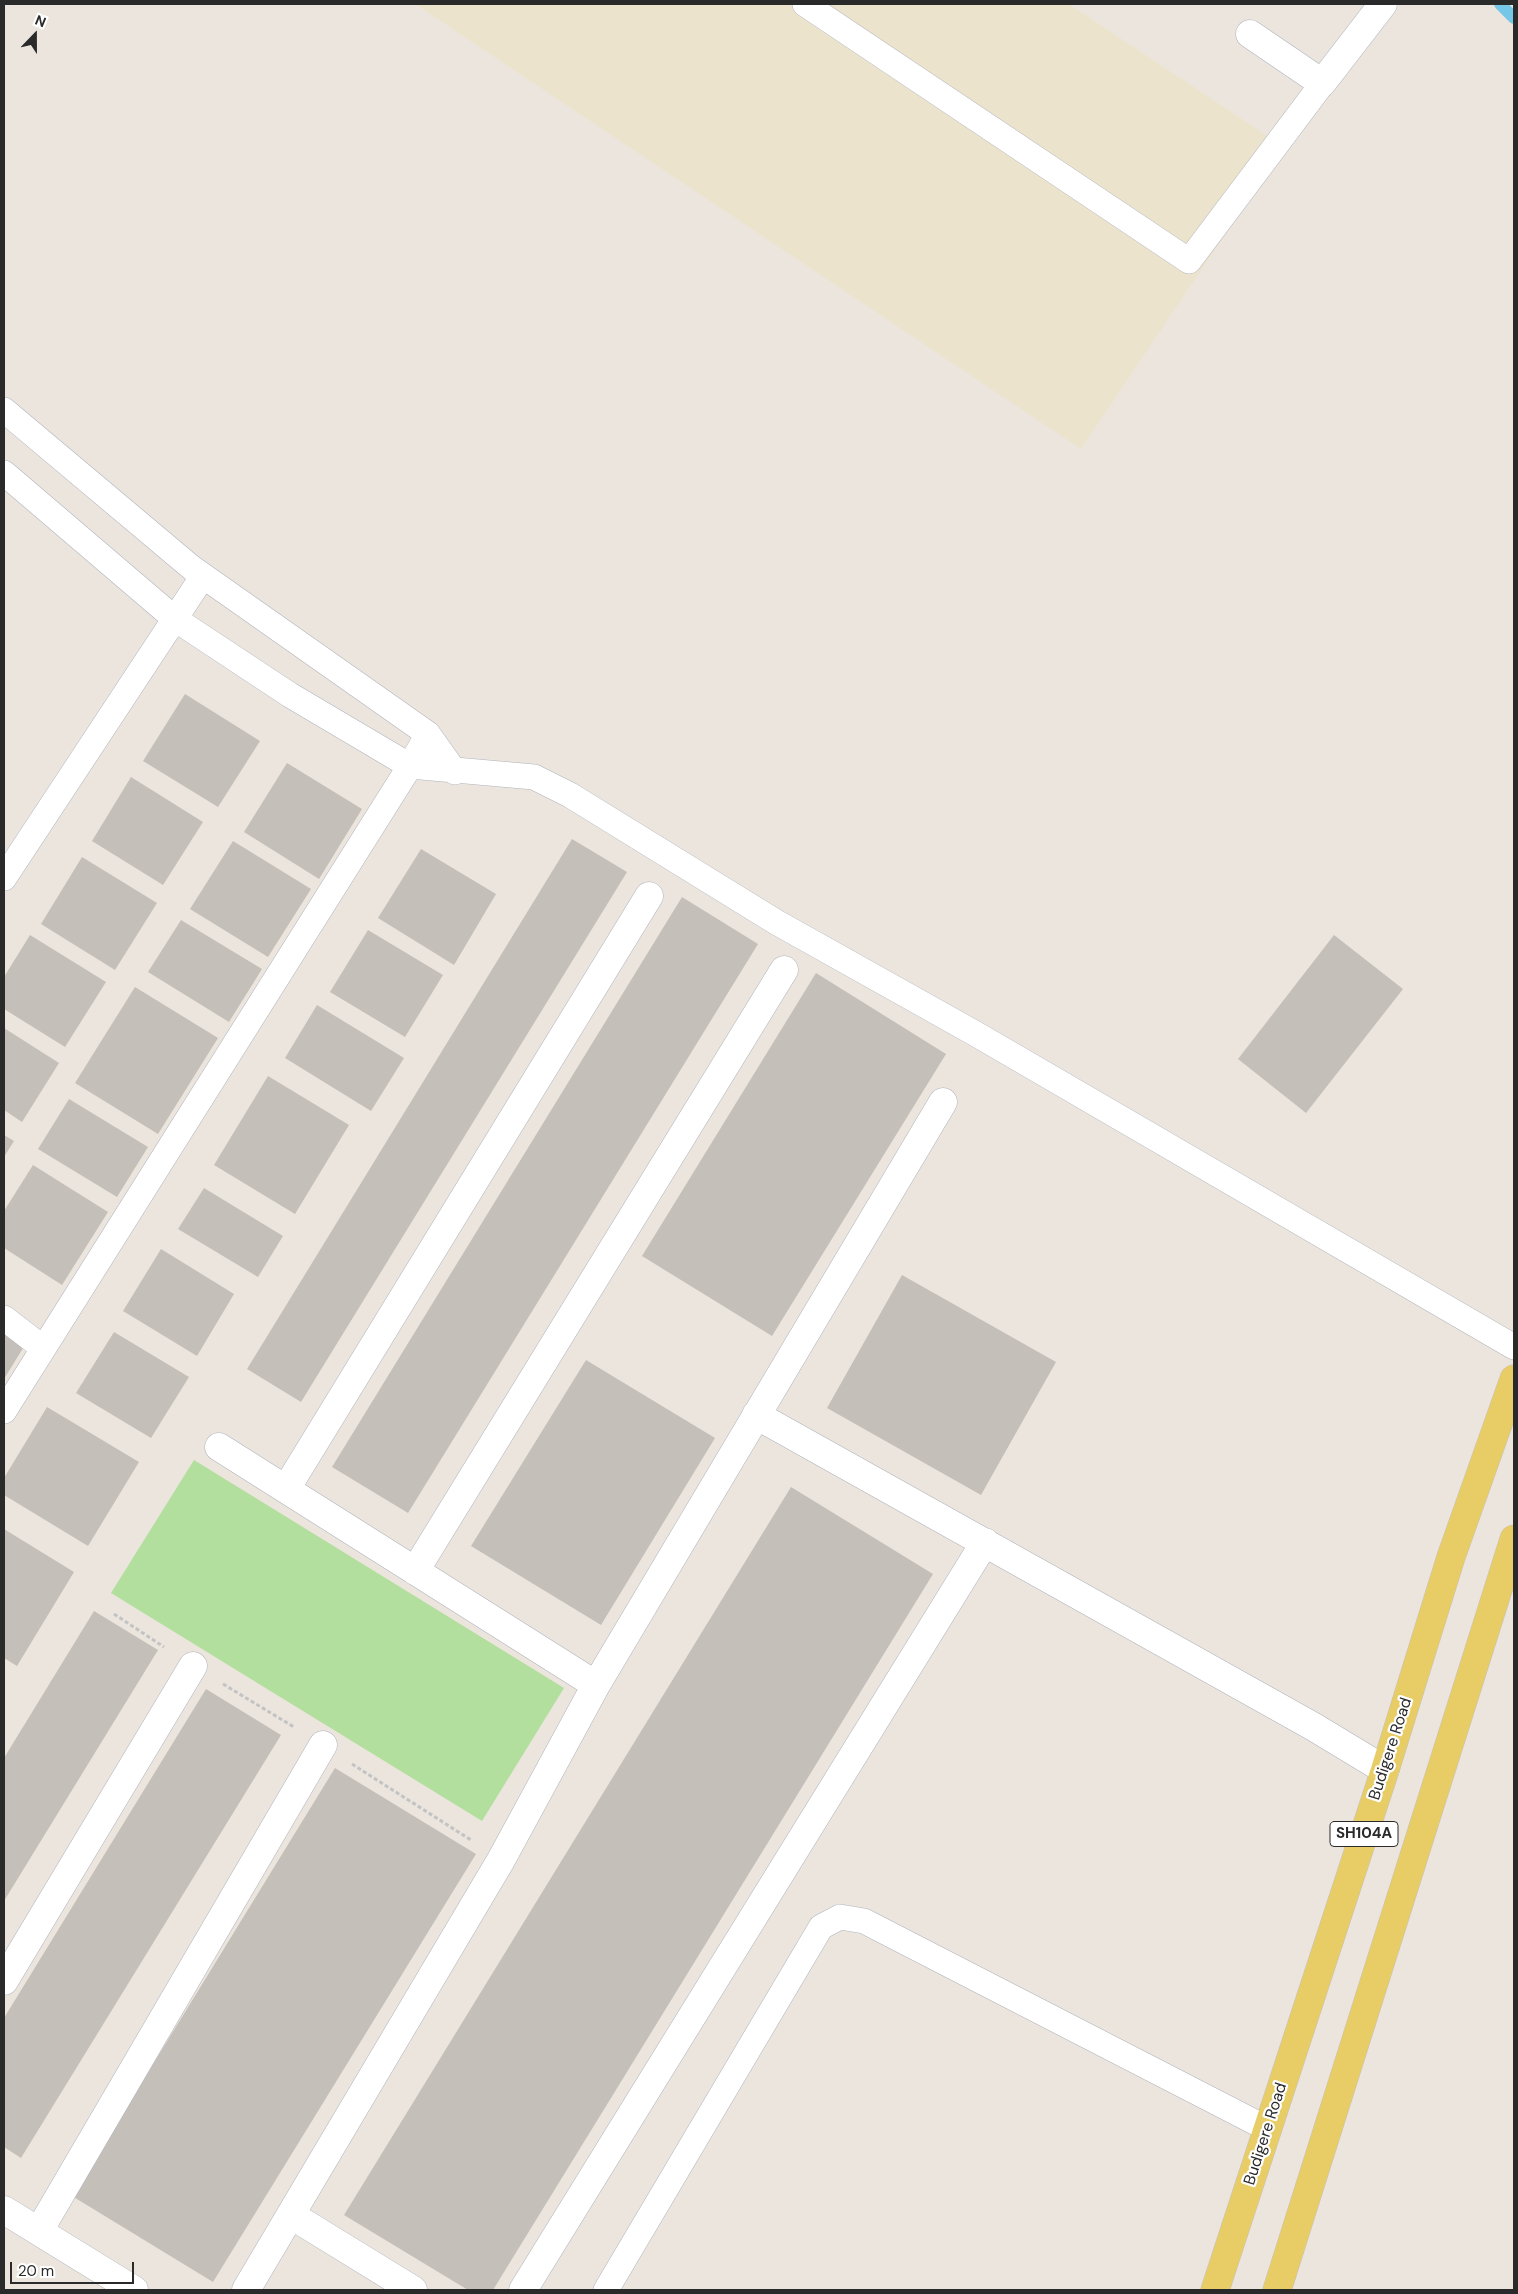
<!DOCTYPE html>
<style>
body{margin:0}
#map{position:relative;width:1518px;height:2294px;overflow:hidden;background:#ebe5dd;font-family:"DM Sans",sans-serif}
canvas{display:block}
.frame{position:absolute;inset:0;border:5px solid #2a2a2a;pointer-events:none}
.north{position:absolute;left:10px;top:10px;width:50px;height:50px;-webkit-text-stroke:4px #fff;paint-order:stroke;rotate:22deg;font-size:14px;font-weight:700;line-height:20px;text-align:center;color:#2a2a2a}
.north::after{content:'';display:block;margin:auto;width:18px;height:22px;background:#2a2a2a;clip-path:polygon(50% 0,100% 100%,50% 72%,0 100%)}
.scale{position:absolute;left:10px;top:2262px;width:124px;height:22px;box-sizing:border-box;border:2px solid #2a2a2a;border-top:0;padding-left:6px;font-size:15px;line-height:18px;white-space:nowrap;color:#2a2a2a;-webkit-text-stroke:4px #fff;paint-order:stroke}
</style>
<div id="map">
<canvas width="1518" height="2294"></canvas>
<div class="frame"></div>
<div class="north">N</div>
<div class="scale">20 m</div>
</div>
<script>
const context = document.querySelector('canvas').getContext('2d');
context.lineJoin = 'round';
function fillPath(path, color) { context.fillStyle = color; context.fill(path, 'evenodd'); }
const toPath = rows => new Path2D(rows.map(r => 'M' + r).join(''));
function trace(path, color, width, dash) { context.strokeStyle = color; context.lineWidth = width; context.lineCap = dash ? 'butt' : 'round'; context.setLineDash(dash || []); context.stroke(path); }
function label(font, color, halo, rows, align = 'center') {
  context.font = font + ' "DM Sans",sans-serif'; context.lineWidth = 4.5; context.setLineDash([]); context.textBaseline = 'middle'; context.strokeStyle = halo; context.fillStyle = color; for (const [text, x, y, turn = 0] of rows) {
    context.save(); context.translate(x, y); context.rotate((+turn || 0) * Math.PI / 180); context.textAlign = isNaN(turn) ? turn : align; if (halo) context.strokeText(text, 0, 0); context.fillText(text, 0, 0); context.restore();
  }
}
fillPath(toPath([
 [415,4,1069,4,1284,147,1081,449]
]), '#ece3cd');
fillPath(toPath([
 [194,1460,564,1688,482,1821,111,1593]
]), '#b2df9d');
trace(toPath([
 [1500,4,1514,18]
]), '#76c7e7', 12);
fillPath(toPath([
 [185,694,260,741,218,807,143,761],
 [287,763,362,809,319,879,244,832],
 [131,777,203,822,163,885,92,841],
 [572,839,627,872,301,1402,247,1369],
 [233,841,311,889,268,957,190,909],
 [421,849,496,894,454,965,378,918],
 [82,857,157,903,115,970,41,924],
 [682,897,758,944,408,1513,332,1467],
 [181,920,262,969,229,1022,148,972],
 [368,930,443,975,405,1037,330,992],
 [30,935,106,982,65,1047,4,1009,4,977],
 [1334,935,1403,989,1306,1113,1238,1059],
 [816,973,946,1054,772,1336,642,1256],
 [135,987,218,1038,158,1134,75,1083],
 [317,1005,404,1058,371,1111,285,1058],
 [4,1028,59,1063,22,1122,4,1110],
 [268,1076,349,1125,295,1214,214,1165],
 [69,1099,148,1147,117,1197,38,1149],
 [4,1135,14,1141,4,1157],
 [33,1165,108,1212,62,1285,4,1248,4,1211],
 [204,1188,283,1236,258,1277,178,1229],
 [161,1249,234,1294,197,1356,123,1311],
 [902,1275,1056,1362,981,1495,827,1408],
 [4,1326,28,1340,4,1379],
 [114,1332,189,1377,151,1438,76,1393],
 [586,1360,715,1438,601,1625,471,1546],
 [47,1407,139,1462,88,1546,4,1495,4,1478],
 [791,1487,933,1574,493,2290,468,2290,344,2215],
 [4,1529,74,1572,17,1666,4,1658],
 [94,1611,158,1650,4,1901,4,1758],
 [206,1689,281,1735,21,2158,4,2147,4,2018],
 [335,1768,476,1854,213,2282,72,2196]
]), '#c4bfb9');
const service = toPath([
 [805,4,1189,261,1319,88],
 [4,410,192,568,428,734,455,772],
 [4,473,175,619,290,695,410,766,534,777,570,795,776,922,976,1034,1514,1347],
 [4,878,203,576],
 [4,1318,43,1348],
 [4,1411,410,766,428,734],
 [606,2290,821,1927,840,1917,864,1921,1268,2129]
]);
const minor = toPath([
 [1250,34,1322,83,1383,4],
 [756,1415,1314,1727,1385,1770],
 [219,1447,596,1685],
 [286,1489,649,896],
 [415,1571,784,970],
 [4,1981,193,1666],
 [4,2210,134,2290],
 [291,2215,413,2290],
 [39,2231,323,1745],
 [246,2290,501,1860,596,1685,943,1102],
 [523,2290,985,1542]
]);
const primary = toPath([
 [1215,2290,1385,1770,1451,1557,1514,1379],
 [1277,2290,1514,1539]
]);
trace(service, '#b0b3bd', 26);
trace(minor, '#b0b3bd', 29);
trace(primary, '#c3c3c3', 29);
trace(toPath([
 [114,1614,164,1647],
 [223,1684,294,1727],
 [352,1764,471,1840]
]), '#c3c3c3', 3, [4, 2.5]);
trace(service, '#fff', 25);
trace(minor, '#fff', 28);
trace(primary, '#e8cc65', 28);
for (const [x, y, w] of [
 [1364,1834,68]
]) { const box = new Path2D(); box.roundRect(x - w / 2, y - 12.5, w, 25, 4); context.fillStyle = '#fff'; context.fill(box); trace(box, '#2a2a2a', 1); }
label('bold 15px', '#2a2a2a', null, [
 ["SH104A",1364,1834]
]);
label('16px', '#2a2a2a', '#fff', [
 ["Budigere Road",1391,1749,-72],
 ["Budigere Road",1266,2134,-72]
]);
</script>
